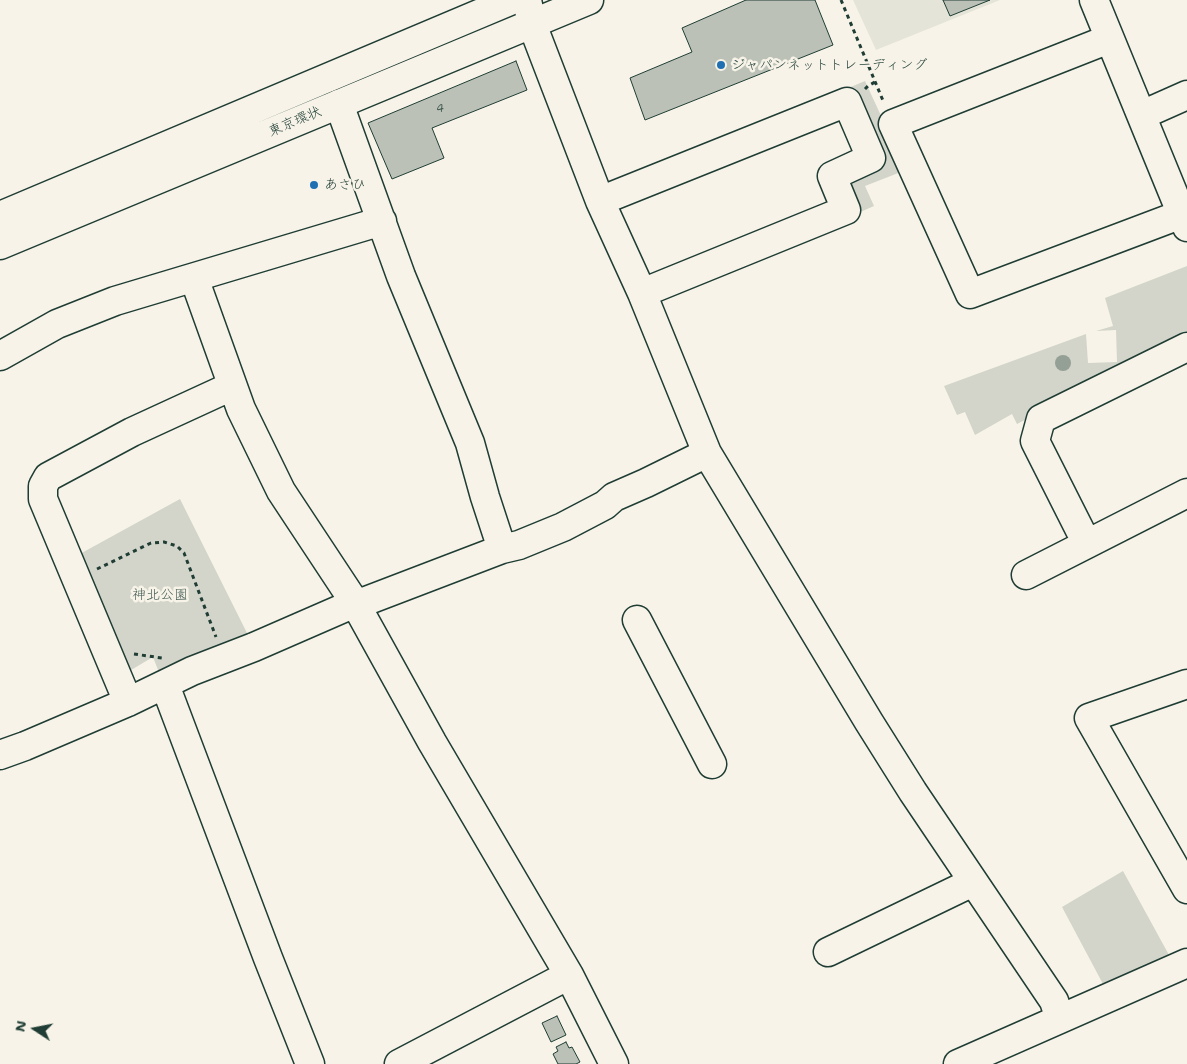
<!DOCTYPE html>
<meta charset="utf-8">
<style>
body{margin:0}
#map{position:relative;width:1187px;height:1064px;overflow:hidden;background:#f7f3e8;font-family:"Shantell Sans",sans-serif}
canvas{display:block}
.north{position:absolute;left:10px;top:1004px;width:50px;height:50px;-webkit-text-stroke:4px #f7f3e8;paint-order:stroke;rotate:281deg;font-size:14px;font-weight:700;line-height:20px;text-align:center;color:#1f3d34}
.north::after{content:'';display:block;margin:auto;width:18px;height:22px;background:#1f3d34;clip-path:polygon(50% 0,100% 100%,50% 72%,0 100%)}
</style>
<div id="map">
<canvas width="1187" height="1064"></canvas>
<div class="north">N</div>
</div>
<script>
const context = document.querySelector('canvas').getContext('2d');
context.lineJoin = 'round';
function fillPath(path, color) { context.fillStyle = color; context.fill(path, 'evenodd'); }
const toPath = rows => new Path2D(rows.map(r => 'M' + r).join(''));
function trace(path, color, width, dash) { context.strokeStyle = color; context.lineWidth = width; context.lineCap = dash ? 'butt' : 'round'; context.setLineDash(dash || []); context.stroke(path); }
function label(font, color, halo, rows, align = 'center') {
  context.font = font + ' "Shantell Sans","Klee One",sans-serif'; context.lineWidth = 5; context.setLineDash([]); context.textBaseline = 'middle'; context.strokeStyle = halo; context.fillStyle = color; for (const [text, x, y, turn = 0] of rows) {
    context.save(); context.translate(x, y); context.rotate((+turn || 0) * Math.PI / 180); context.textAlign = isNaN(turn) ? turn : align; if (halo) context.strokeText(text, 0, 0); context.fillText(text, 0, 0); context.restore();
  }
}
fillPath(toPath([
 [853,0,1000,0,876,50]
]), '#e5e4d9');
fillPath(toPath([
 [865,81,906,170,865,186,874,206,858,213,848,175,879,162,846,89],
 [1187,266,1187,336,1017,424,1012,414,975,435,965,412,957,415,944,386,1086,334,1088,363,1117,362,1116,330,1096,331,1113,326,1105,298],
 [180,499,248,635,160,675,153,657,126,673,78,555],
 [1123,871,1169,955,1103,984,1062,907]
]), '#d3d5ca');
const building = toPath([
 [746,0,815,0,833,45,645,120,630,78,692,52,682,28,746,0],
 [943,0,990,0,950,16,943,0],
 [516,61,527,90,432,128,444,158,392,179,368,123,516,61],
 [557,1016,566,1035,551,1042,542,1023,557,1016],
 [566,1042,569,1048,572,1047,580,1062,576,1064,558,1064,553,1054,558,1051,556,1047,566,1042]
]);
fillPath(building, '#bbc1b6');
trace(building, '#1f3d34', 1);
const minor = toPath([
 [527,0,532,24,600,201,642,293,707,453,869,722,913,792,1054,1001,1060,1019],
 [1094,0,1187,227],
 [1109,39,893,124,970,294,1182,214],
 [339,104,401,276,470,443,485,497,502,549],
 [1142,115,1187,95],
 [600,201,847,102,871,158,832,176,846,210,642,293],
 [194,278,241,409,281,491,355,603,432,742,569,975,614,1064],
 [0,356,57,324,115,301,382,221],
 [1087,544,1035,441,1041,419,1187,347],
 [1026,575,1187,493],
 [637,620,712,764],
 [1187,684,1089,718,1187,889],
 [165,685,268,958,310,1064],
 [128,702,43,499,43,486,48,477,132,432,232,386],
 [0,755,25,746,128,702,192,671,254,647,355,603,366,601,502,549,519,545,563,527,605,505,614,497,646,483,707,453],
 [828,952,973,882],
 [399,1064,569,975],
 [958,1064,1187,963]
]);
const highway = toPath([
 [0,216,512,0],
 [0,245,589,0]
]);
trace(minor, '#1f3d34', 31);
trace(highway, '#1f3d34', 31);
trace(toPath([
 [841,0,884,103],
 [865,89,868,86,875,82],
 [97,569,151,543,164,542,177,546,184,553,216,637],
 [134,654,162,658]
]), '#1f3d34', 3, [4, 4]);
trace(minor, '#f7f3e8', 28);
trace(highway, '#f7f3e8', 28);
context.fillStyle = '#949f96';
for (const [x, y] of [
 [1063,363]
]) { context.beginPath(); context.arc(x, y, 8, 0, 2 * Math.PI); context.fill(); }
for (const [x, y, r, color] of [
 [721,65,5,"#1f6fb2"],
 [314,185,5,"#1f6fb2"]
]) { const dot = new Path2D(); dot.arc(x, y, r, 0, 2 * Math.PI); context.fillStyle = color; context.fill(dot); trace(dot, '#f7f3e8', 2); }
label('11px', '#465e54', null, [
 ["4",440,109]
]);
label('14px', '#1f3d34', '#f7f3e8', [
 ["ジャパンネットトレーディング",731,65],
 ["あさひ",324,185]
], 'left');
label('14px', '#1f3d34', '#f7f3e8', [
 ["東京環状",295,122,-23]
]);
label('14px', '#435b52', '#f7f3e8', [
 ["神北公園",160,595]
]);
</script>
